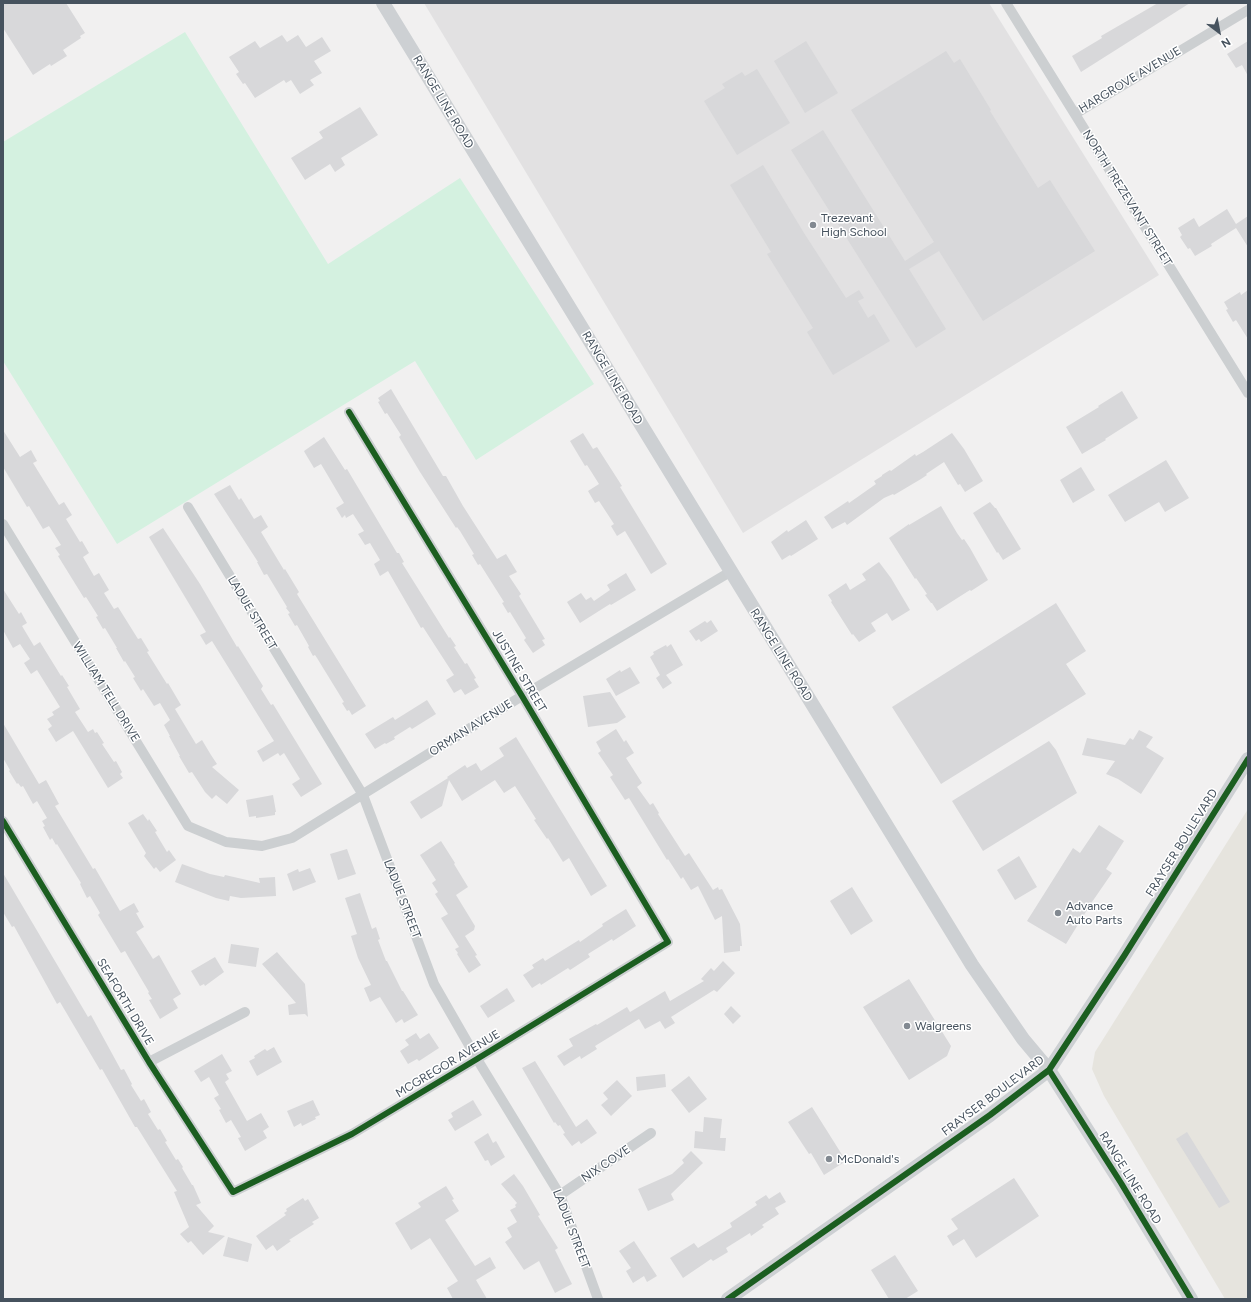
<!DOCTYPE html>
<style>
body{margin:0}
#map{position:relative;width:1251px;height:1302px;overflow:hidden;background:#f1f0f0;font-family:Figtree,sans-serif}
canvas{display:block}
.frame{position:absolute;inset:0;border:4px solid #46525e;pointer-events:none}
.north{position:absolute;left:1199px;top:12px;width:40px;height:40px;-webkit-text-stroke:3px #fff;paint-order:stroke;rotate:148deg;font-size:11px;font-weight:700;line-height:16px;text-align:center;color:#46525e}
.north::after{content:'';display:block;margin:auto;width:14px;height:18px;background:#46525e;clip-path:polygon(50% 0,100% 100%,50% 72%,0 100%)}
</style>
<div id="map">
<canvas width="1251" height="1302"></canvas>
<div class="frame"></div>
<div class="north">N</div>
</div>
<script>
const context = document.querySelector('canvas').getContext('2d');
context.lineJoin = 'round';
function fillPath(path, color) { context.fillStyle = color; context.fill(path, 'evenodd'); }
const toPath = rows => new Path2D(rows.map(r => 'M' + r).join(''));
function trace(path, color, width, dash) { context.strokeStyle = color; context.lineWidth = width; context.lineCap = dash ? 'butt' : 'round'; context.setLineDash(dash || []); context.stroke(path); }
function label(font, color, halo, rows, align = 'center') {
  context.font = font + ' Figtree,sans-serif'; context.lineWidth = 3; context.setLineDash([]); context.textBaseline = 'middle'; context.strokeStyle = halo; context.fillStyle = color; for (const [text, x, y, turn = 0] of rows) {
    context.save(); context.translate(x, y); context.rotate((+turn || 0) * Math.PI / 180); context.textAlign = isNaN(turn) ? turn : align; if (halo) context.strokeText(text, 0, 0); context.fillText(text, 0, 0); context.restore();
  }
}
fillPath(toPath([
 [1248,809,1248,1299,1225,1299,1104,1096,1092,1069,1095,1052]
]), '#e6e4de');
fillPath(toPath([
 [424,3,989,3,1159,275,743,533]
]), '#e2e1e2');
fillPath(toPath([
 [185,32,328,264,460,178,594,384,476,460,415,361,117,544,3,361,3,142]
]), '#d4f1e0');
fillPath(toPath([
 [3,3,66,3,85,33,80,36,81,38,63,50,67,56,51,66,50,64,33,75,3,28],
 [1158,3,1190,3,1081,72,1072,56,1102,38,1101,36],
 [282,35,287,42,298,35,306,47,322,37,331,51,314,61,322,73,310,80,314,85,300,94,291,80,286,83,284,80,255,98,245,83,243,84,236,74,239,72,229,57,255,41,260,48],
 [806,41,838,93,805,113,774,61],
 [1248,41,1248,76,1242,65,1236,68,1227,54],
 [946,51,954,63,960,59,991,110,990,111,1038,188,1050,180,1095,251,983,321,939,251,909,269,946,329,916,348,791,150,823,130,905,261,934,242,851,110],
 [757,69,790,123,737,155,704,101,725,88,722,84,742,72,745,76],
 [360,107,378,135,341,158,345,165,335,172,330,164,305,180,291,158,323,138,319,132],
 [763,165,804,233,846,298,859,290,864,298,858,301,868,318,874,314,890,341,833,375,807,332,813,328,767,254,771,252,730,185],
 [1227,209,1236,224,1248,216,1248,247,1236,228,1211,244,1212,246,1195,256,1190,248,1188,249,1180,237,1182,235,1178,228,1194,218,1199,227],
 [1248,290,1248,339,1236,320,1233,322,1226,310,1228,309,1224,302,1240,292,1241,295],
 [391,389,443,476,446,476,463,506,497,559,506,554,517,572,509,576,521,594,519,596,545,639,542,640,545,645,533,653,524,640,526,638,510,612,508,613,502,603,504,602,480,564,478,565,472,555,474,554,460,531,457,527,456,528,420,472,399,437,401,435,387,413,385,414,378,402,380,401,378,398],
 [1122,391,1138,418,1105,439,1106,440,1082,454,1066,427,1099,407,1098,406],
 [3,430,20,457,31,450,37,461,33,463,59,505,64,502,72,515,66,519,80,542,82,541,89,553,83,557,94,576,99,573,109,590,104,593,114,609,118,607,138,639,141,638,149,651,147,652,167,684,168,683,181,705,175,709,196,744,202,740,211,755,217,764,212,767,239,790,227,804,216,795,212,799,205,792,192,772,189,773,179,756,180,756,169,736,170,736,164,725,170,720,160,703,154,706,143,689,141,691,133,678,135,677,125,661,124,662,116,648,117,648,105,628,103,629,96,617,98,616,86,597,84,598,58,556,60,555,55,548,61,545,49,526,43,529,29,506,27,507,3,467],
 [583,433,593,449,597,447,622,486,620,487,667,564,651,574,625,531,617,536,611,526,614,524,599,501,595,503,588,491,599,484,587,465,585,466,570,441],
 [952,433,964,449,983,481,965,492,960,484,958,485,944,462,926,474,927,475,921,479,894,495,893,494,884,498,847,525,845,522,832,529,824,517,848,501,849,503,876,484,874,481,882,476,882,475,890,470,891,471,915,454,916,456,923,452],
 [324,437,345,470,347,469,397,553,399,553,404,562,402,563,449,638,450,637,456,646,454,647,465,664,467,663,476,678,474,679,479,687,465,695,461,689,454,693,446,680,454,675,423,627,421,628,388,571,380,576,374,564,380,560,370,543,365,545,358,534,364,531,353,514,346,518,345,515,342,518,336,508,344,503,321,464,314,468,305,453,304,451],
 [1166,460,1189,498,1165,512,1159,502,1125,522,1108,495],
 [1081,467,1095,490,1073,503,1060,480],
 [230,485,239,500,241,498,254,519,261,515,268,527,261,532,284,570,285,569,299,592,297,594,366,706,352,715,349,710,347,711,342,703,344,702,317,658,315,655,313,656,308,647,309,646,297,625,295,626,288,614,290,613,286,608,287,607,267,574,264,575,257,562,258,562,214,494],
 [990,502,995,508,996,508,1021,549,1003,560,998,552,997,553,973,513],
 [941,506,957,533,962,540,964,539,970,548,988,580,971,591,970,590,937,611,932,603,931,603,925,595,927,594,916,578,915,579,889,538,909,524,909,525],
 [806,520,818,539,791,556,790,555,782,560,771,542,787,530,788,532],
 [163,528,200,584,237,647,238,646,263,686,261,689,271,705,273,704,322,784,301,797,292,784,300,779,284,753,280,756,278,753,263,762,257,751,274,741,212,641,206,645,200,635,206,632,149,537],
 [879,562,891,578,910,610,892,621,887,613,871,623,876,631,859,642,853,634,852,635,831,602,832,601,828,595,846,583,850,590,866,580,862,574],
 [626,573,636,590,611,605,610,604,580,623,567,602,581,593,586,600,591,597,594,601,610,590,607,585],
 [3,589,19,614,21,612,27,623,22,626,34,646,40,642,61,676,62,675,69,686,67,687,80,709,75,712,88,732,93,729,95,733,97,732,104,743,102,744,114,762,116,761,122,772,120,774,123,778,108,788,73,731,56,742,48,729,52,726,47,719,54,715,52,712,60,707,37,670,31,674,24,663,30,659,20,644,13,648,3,630],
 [1056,603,1086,651,1066,664,1086,694,941,784,892,707],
 [711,620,718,631,701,642,699,639,696,641,689,631,705,621,707,623],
 [671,644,683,665,666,675,672,683,663,689,656,678,660,675,650,657,654,654,653,652,666,645,667,647],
 [630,667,640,683,616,696,606,679,620,670,621,672],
 [610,692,626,717,617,723,588,727,583,696],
 [427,700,436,714,412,729,410,727,394,737,395,739,386,744,385,743,375,749,365,734,393,717,395,720],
 [3,723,39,784,46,780,59,804,55,806,93,869,95,868,120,911,134,903,139,912,136,913,144,927,136,932,153,959,159,955,181,994,173,999,178,1008,160,1019,149,1000,152,999,148,993,149,992,129,958,125,951,121,953,98,915,100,913,90,896,87,898,80,884,81,883,57,844,56,845,52,838,50,840,43,827,45,826,42,821,47,818,37,801,33,804,23,786,21,787,18,783,17,784,9,771,10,770,3,758],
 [616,729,624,742,626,740,634,753,626,758,642,783,637,787,650,805,653,803,659,813,658,814,685,856,689,853,713,890,718,887,719,890,722,889,740,924,742,946,740,946,740,951,724,953,722,916,715,920,698,886,691,890,683,877,681,879,668,859,667,860,629,798,625,800,610,777,613,775,598,753,601,751,596,742],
 [1139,730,1153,737,1146,747,1164,758,1141,794,1118,779,1106,774,1115,761,1082,755,1087,738,1125,745,1130,738,1133,740],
 [516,737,607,886,591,896,569,858,563,862,548,838,547,839,534,820,536,819,515,786,504,793,495,780,462,801,449,780,442,806,421,819,410,802,448,778,447,777,465,765,467,768,476,763,481,771,504,756,499,748],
 [1049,741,1056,750,1077,793,983,851,952,801],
 [273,795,276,812,275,812,275,815,256,818,256,816,249,817,246,800],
 [143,814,148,821,149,819,157,831,155,832,167,852,169,850,176,860,160,872,156,867,154,869,144,856,146,853,128,823],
 [1099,825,1124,841,1106,869,1112,873,1092,902,1066,944,1027,921,1073,848,1080,853],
 [441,841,455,863,454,864,468,887,456,895,475,926,474,930,465,936,477,955,475,956,481,965,469,973,457,954,458,953,455,949,459,947,441,918,448,914,435,894,438,892,432,883,436,880,420,855],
 [347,849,356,874,338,880,330,854],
 [1019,856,1037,887,1015,900,997,870],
 [182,864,210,874,224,877,225,875,260,883,259,878,275,877,276,896,241,898,230,896,229,901,216,898,175,882],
 [310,868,316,882,293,891,287,874,298,869,299,872],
 [3,873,88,1017,91,1015,121,1070,124,1069,132,1084,131,1085,141,1101,144,1099,151,1112,148,1114,158,1130,160,1129,167,1141,165,1142,176,1160,178,1159,183,1167,182,1168,192,1185,193,1185,201,1203,196,1205,214,1226,208,1232,225,1236,203,1255,191,1241,188,1243,180,1234,189,1227,174,1192,177,1191,137,1127,135,1127,102,1069,100,1070,60,1002,57,1004,14,926,12,927,3,912],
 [852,887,873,921,851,935,830,901],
 [360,893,372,929,376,927,380,939,378,940,386,961,387,961,402,991,403,991,418,1015,404,1023,402,1019,396,1023,380,997,370,1002,364,988,371,985,358,958,351,936,357,934,345,898],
 [626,909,636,926,613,941,612,939,588,954,590,957,570,970,568,968,541,985,540,983,532,988,523,975,534,968,532,965,543,958,545,961,579,940,580,942,603,926,602,924],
 [231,944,259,948,256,967,228,963],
 [277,952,305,984,308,1017,305,1014,289,1015,288,1005,296,1003,262,964],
 [215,957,224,972,205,986,204,984,200,986,191,971],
 [723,961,735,973,717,992,714,990,671,1017,675,1023,665,1029,660,1021,645,1029,639,1019,595,1046,597,1049,581,1059,580,1056,564,1066,557,1056,573,1046,569,1039,596,1024,597,1025,627,1007,630,1012,665,991,670,1001,704,981,701,979,711,968,714,971],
 [909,979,951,1046,947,1056,909,1080,863,1007],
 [507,988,515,1001,488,1018,480,1006],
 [731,1006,741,1016,733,1024,724,1014],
 [416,1033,420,1039,429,1033,439,1048,419,1061,417,1059,408,1064,400,1051,409,1045,405,1040],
 [274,1047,282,1062,257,1076,249,1061,255,1058,254,1056,265,1049,267,1051],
 [222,1054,232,1071,226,1074,229,1079,225,1082,247,1121,261,1113,269,1127,263,1131,267,1138,245,1151,238,1138,241,1137,231,1120,226,1123,219,1110,221,1109,214,1098,219,1095,209,1077,201,1082,194,1071],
 [535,1061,576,1127,587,1119,597,1133,581,1144,579,1141,572,1146,563,1134,565,1133,560,1125,558,1126,555,1122,554,1123,522,1068],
 [665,1074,666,1087,637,1091,636,1077],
 [689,1076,707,1099,689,1113,671,1090],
 [617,1080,632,1096,611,1116,601,1105,608,1099,603,1093],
 [313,1100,320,1115,315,1117,316,1119,302,1126,301,1123,294,1127,287,1111],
 [473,1100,482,1115,455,1131,448,1120,453,1117,451,1113],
 [812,1107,846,1161,824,1175,811,1153,809,1154,788,1122],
 [704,1117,722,1119,720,1138,726,1138,725,1151,694,1148,695,1131,703,1132],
 [1187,1132,1230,1202,1219,1208,1176,1139],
 [488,1133,493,1143,496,1141,505,1157,491,1166,488,1160,485,1161,474,1142],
 [691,1151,703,1163,671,1194,674,1200,648,1211,638,1189,672,1174,684,1163,682,1160],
 [514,1174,523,1186,540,1215,538,1216,558,1248,555,1250,572,1284,555,1293,539,1261,524,1270,505,1242,512,1237,507,1228,517,1222,510,1210,516,1207,515,1205,517,1203,501,1184],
 [1014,1178,1039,1216,976,1258,964,1239,953,1246,947,1236,958,1229,951,1219],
 [446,1186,454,1199,452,1200,459,1211,445,1220,475,1266,490,1257,496,1268,476,1280,487,1299,453,1299,447,1288,458,1281,430,1238,411,1250,395,1223,421,1207,418,1203],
 [780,1192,786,1202,775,1208,779,1214,762,1225,764,1227,751,1236,750,1233,726,1248,728,1252,713,1261,711,1259,683,1278,670,1258,694,1243,698,1248,732,1227,730,1223,757,1205,755,1202,766,1195,769,1199],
 [303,1198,305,1201,308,1199,319,1218,312,1222,314,1224,289,1240,291,1241,277,1251,273,1245,266,1250,256,1236,286,1215,284,1213,287,1211,286,1209],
 [228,1237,252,1244,248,1262,223,1256],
 [634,1241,657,1276,647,1282,644,1276,633,1283,626,1271,631,1268,619,1251],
 [895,1255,918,1291,905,1299,889,1299,871,1270]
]), '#d8d8da');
trace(toPath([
 [1006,3,1248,393],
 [1075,114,1248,10],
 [188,507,363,795,434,984,477,1059,560,1195,598,1299],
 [3,524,188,826,226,842,262,846,292,838,522,696,730,572],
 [3,821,149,1062,233,1192,352,1134,477,1059,668,942,522,696,349,412],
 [149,1062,245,1012],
 [560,1195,651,1133]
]), '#cccfd1', 10);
trace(toPath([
 [383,3,972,965,1023,1039,1049,1070,1121,1183,1191,1299],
 [728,1299,990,1115,1049,1070,1124,956,1248,759]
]), '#cdd0d3', 14);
trace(toPath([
 [3,821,149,1062,233,1192,352,1134,477,1059,668,942,522,696,349,412],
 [1049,1070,1121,1183,1191,1299],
 [728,1299,990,1115,1049,1070,1124,956,1248,759]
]), '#1b5e20', 6);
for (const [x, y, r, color] of [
 [813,225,4,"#828991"],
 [1058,913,4,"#828991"],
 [907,1026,4,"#828991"],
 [829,1159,4,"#828991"]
]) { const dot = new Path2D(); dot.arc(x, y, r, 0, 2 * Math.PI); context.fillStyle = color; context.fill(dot); trace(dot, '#fff', 1.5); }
label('12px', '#46525e', '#fff', [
 ["HARGROVE AVENUE",1130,80,-31],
 ["RANGE LINE ROAD",443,102,59],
 ["NORTH TREZEVANT STREET",1127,198,58],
 ["RANGE LINE ROAD",612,378,59],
 ["LADUE STREET",252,613,59],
 ["RANGE LINE ROAD",781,655,58],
 ["JUSTINE STREET",519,671,59],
 ["WILLIAM TELL DRIVE",106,692,58],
 ["ORMAN AVENUE",471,728,-32],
 ["FRAYSER BOULEVARD",1182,843,-58],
 ["LADUE STREET",402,899,69],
 ["SEAFORTH DRIVE",125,1002,59],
 ["MCGREGOR AVENUE",448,1064,-31],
 ["FRAYSER BOULEVARD",993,1096,-37],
 ["NIX COVE",606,1164,-34],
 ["RANGE LINE ROAD",1130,1178,58],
 ["LADUE STREET",571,1229,69]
]);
label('12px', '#46525e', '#fff', [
 ["Trezevant",821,218],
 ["High School",821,232],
 ["Advance",1066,906],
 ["Auto Parts",1066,920],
 ["Walgreens",915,1026],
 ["McDonald's",837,1159]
], 'left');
</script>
